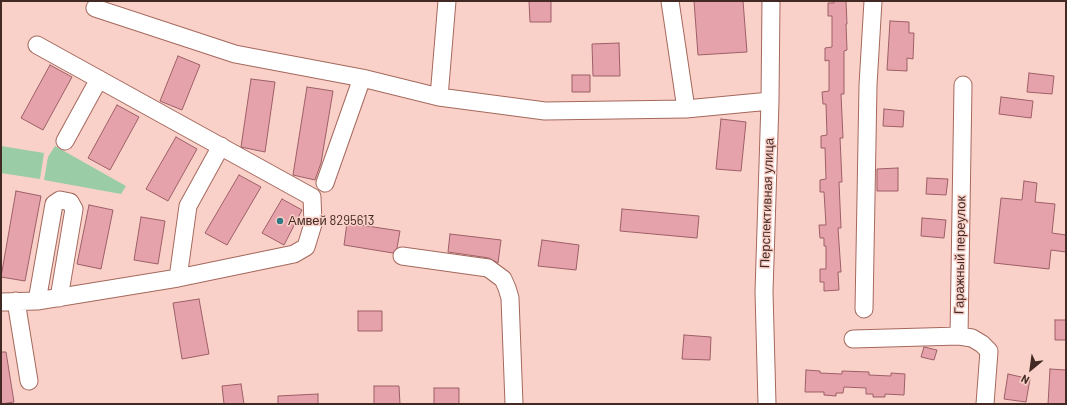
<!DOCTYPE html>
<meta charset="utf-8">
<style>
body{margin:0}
#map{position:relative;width:1067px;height:405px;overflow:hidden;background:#fad1c8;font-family:Barlow,sans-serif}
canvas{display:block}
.frame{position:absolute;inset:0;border:2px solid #432924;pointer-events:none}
.north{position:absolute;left:1011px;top:349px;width:40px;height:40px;-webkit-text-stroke:3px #fad1c8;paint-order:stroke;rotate:209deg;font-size:11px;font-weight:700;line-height:16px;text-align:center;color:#432924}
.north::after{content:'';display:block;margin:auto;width:14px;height:18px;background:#432924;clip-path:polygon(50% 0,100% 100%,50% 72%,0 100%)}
</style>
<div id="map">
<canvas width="1067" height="405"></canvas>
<div class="frame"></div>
<div class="north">N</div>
</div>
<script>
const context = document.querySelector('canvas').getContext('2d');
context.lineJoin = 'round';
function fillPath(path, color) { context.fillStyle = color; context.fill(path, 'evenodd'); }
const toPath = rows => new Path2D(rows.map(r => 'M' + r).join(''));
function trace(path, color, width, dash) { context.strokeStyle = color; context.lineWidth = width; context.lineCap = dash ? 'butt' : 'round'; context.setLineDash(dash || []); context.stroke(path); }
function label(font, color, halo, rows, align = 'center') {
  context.font = font + ' Barlow,sans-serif'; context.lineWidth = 3; context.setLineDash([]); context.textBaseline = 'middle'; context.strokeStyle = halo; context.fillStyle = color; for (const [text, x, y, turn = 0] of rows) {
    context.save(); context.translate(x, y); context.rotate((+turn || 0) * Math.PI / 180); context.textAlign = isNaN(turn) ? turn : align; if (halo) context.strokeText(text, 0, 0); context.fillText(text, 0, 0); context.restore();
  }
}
fillPath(toPath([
 [1,146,44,153,40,179,1,173],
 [55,146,126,186,121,194,44,180,48,157]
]), '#9acda5');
const building = toPath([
 [529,1,551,1,551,22,530,22,529,1],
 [694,1,743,1,747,52,698,55,694,1],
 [834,1,846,1,847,24,846,24,847,50,844,51,844,94,841,94,843,138,840,138,842,182,839,182,841,228,838,228,841,272,838,272,839,290,824,291,824,282,820,282,820,269,826,269,826,246,824,246,824,238,820,238,819,225,826,225,824,192,820,192,820,180,826,179,825,148,821,148,821,136,827,135,826,104,823,104,822,92,829,91,829,60,825,61,825,48,832,47,832,16,828,16,828,3,834,3,834,1],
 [890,21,909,22,909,33,914,33,913,59,907,58,907,71,887,70,890,21],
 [619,43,620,76,593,76,592,44,619,43],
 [178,56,200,65,182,110,160,101,178,56],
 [50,65,72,77,43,130,21,118,50,65],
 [1029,73,1054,76,1052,94,1027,92,1029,73],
 [572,75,590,75,590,92,572,92,572,75],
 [251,79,275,82,265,152,241,147,251,79],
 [307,87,333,91,321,163,315,180,293,175,307,87],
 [1001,97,1033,101,1031,118,999,114,1001,97],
 [117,105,139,117,110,170,88,158,117,105],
 [884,109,904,111,903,127,883,126,884,109],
 [721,119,746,122,741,171,716,169,721,119],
 [176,137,197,149,168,201,146,189,176,137],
 [898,168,898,191,877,191,877,169,898,168],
 [239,175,261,187,227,245,205,233,239,175],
 [927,178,948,179,946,195,926,194,927,178],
 [1024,181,1037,183,1035,202,1055,204,1052,233,1066,235,1066,252,1051,250,1049,269,994,263,1001,198,1022,200,1024,181],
 [16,191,41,196,25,281,1,277,16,191],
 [282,199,302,210,284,245,262,233,282,199],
 [89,205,113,210,101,269,77,264,89,205],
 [622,209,699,216,697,238,620,231,622,209],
 [141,217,165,221,158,264,134,260,141,217],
 [922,218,946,220,944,238,921,236,922,218],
 [347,223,400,231,397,248,393,253,344,245,347,223],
 [450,234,501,240,498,263,489,258,448,252,450,234],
 [542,240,579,245,576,270,538,266,542,240],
 [199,299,209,354,182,359,173,303,199,299],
 [358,311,382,311,382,331,358,331,358,311],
 [1055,320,1066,320,1066,340,1055,340,1055,320],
 [684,335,711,337,710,360,682,359,684,335],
 [924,347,937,350,934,360,921,357,924,347],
 [1,352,6,352,14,402,1,404,1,352],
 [1050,369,1066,370,1066,404,1048,404,1050,369],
 [806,370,820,371,820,373,842,374,842,371,869,372,869,375,891,376,891,373,905,374,904,395,885,394,885,397,873,397,873,394,866,394,866,388,844,387,843,393,836,393,836,396,824,395,824,392,805,392,806,370],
 [1008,374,1030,379,1026,402,1004,399,1008,374],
 [241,384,244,404,224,404,222,386,241,384],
 [374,386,399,386,400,404,374,404,374,386],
 [434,388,459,388,459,404,434,404,434,388],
 [318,394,318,404,278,404,278,396,318,394]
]);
fillPath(building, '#e6a2aa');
trace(building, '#9d5f67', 1);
const minor = toPath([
 [670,1,686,109],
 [95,8,235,54,362,78,439,97,545,111,686,109,770,101],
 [963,85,959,336,972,338,982,344,989,351,985,404],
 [439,97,447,1],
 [65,141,99,79],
 [325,183,362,78],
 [402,256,488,268,503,279,507,288,510,298,514,404],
 [178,278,188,206,221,146],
 [16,301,29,381],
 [37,301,54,204,60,200,70,202,74,209,59,298],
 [1,302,37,301,178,278,294,254,306,247,313,224,312,197,37,45],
 [864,309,868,85,873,1],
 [853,339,959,336],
 [767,404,764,292,770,101,771,1]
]);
trace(minor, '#a5685d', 19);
trace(minor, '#fff', 17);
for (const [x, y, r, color] of [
 [280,221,4,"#337985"]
]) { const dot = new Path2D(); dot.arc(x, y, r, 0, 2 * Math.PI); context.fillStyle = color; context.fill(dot); trace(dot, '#fad1c8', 1.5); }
label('13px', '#432924', '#fad1c8', [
 ["Перспективная улица",767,203,-88],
 ["Гаражный переулок",960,255,-89]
]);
label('13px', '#432924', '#fad1c8', [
 ["Амвей 8295613",288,221]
], 'left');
</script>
